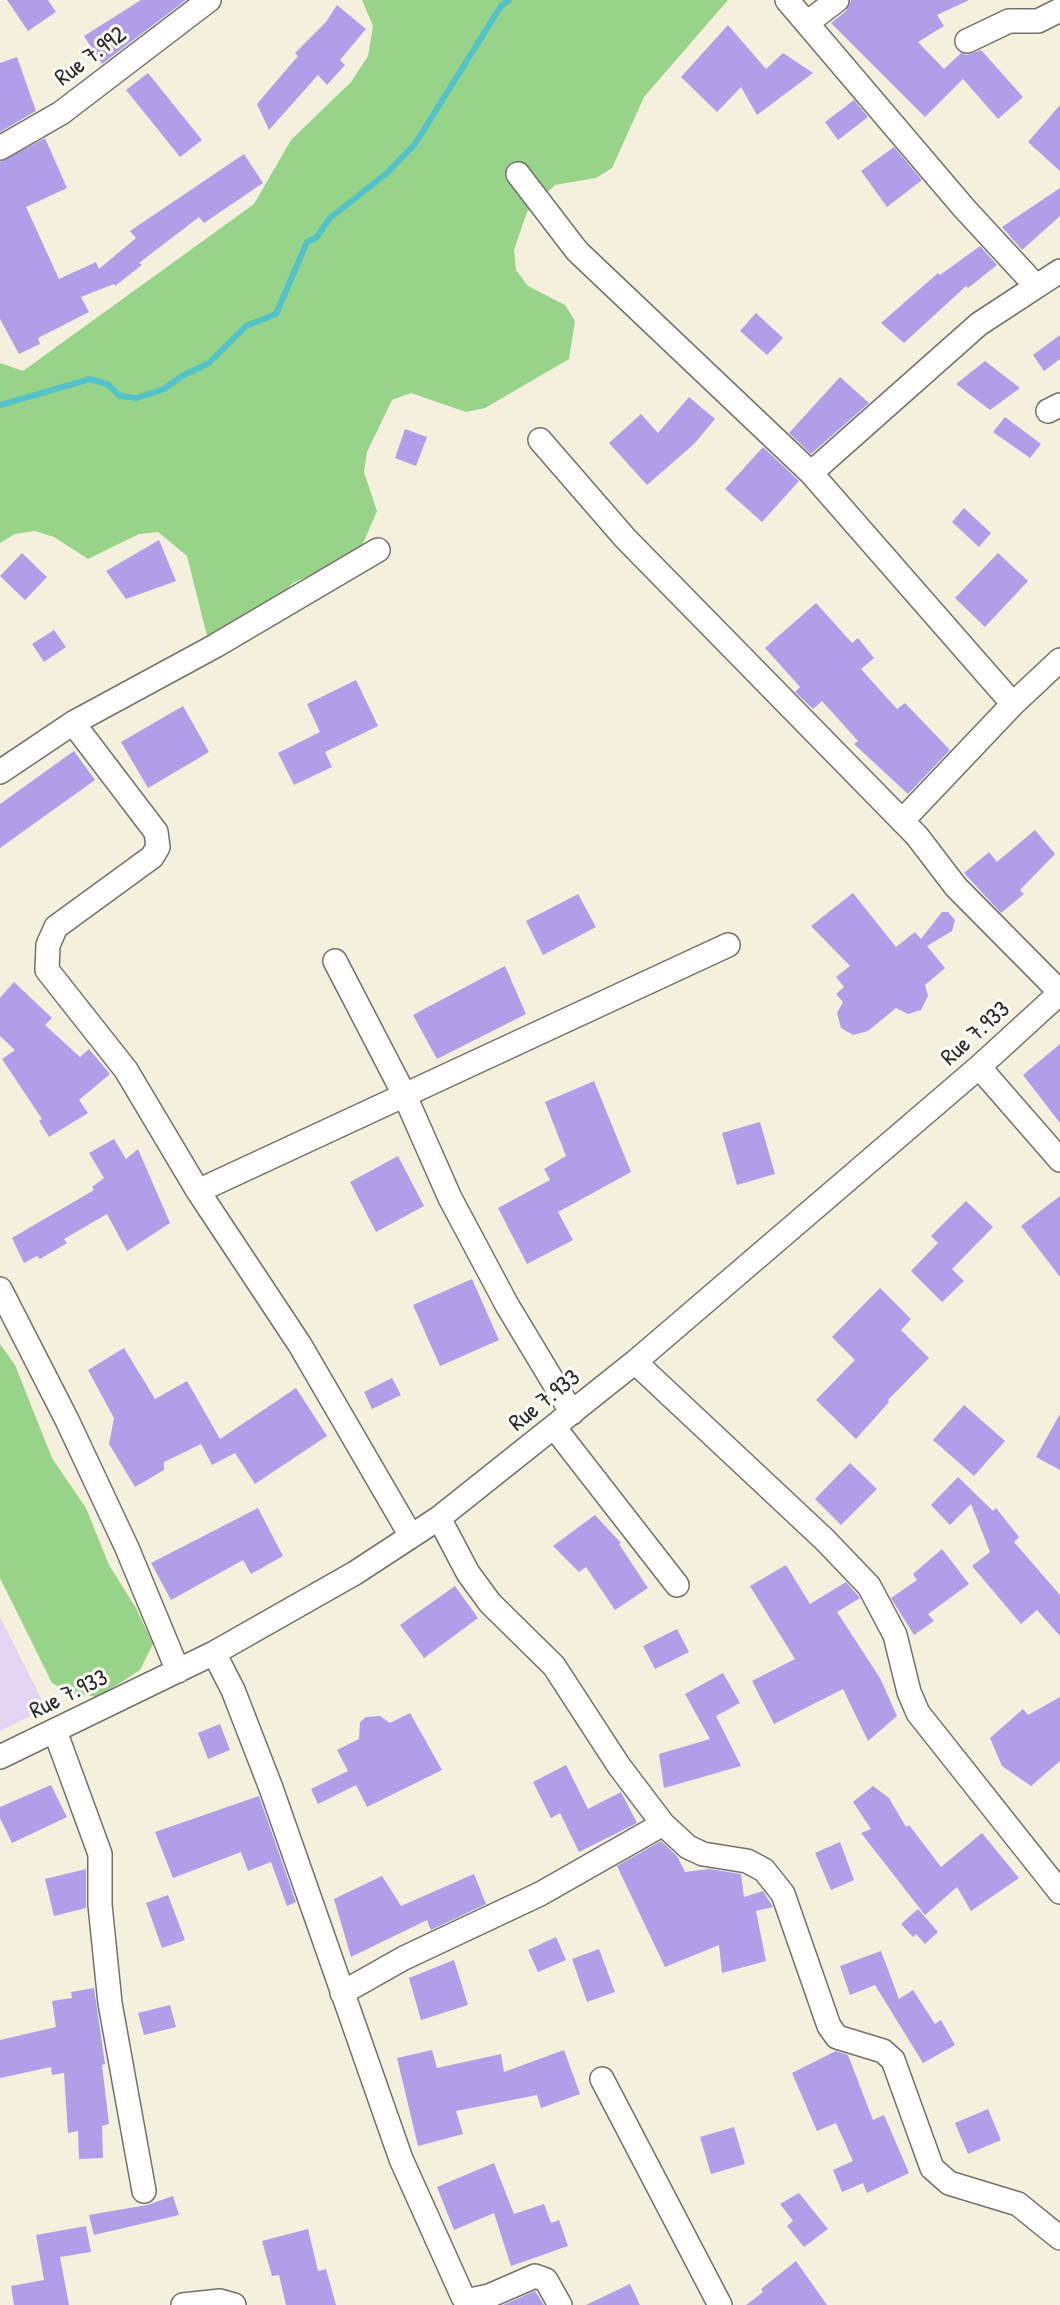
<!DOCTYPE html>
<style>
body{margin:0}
canvas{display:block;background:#f5f0de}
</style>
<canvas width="1060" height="2305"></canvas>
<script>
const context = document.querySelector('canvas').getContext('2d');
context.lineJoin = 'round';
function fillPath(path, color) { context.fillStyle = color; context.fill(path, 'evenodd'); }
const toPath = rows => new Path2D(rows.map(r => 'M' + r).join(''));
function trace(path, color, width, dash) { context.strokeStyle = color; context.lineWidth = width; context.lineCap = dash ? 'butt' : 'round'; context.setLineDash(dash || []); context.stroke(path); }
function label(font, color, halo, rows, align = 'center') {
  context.font = font + ' "Patrick Hand",sans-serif'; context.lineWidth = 6; context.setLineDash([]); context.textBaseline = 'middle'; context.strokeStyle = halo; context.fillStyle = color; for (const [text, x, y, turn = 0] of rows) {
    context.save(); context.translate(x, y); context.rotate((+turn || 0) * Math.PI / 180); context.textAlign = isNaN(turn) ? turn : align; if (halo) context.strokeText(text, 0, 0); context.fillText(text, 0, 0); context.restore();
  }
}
fillPath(toPath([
 [0,1617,46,1708,0,1731]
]), '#e4d3f2');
fillPath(toPath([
 [362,0,728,0,644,97,612,168,596,178,555,185,527,212,514,250,516,270,528,286,565,305,575,321,569,359,485,408,466,412,411,393,392,400,367,452,364,472,377,511,362,546,347,558,293,583,264,610,207,636,187,556,158,532,139,534,88,559,54,537,35,531,15,534,0,543,0,363,23,371,254,204,291,140,351,82,368,56,373,26],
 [0,1344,15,1365,52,1458,86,1508,109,1565,136,1608,153,1644,140,1670,98,1697,69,1693,52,1683,0,1578]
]), '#97d489');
trace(toPath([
 [0,405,90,379,107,384,120,396,137,398,164,389,182,376,209,363,246,326,276,314,307,242,316,238,330,218,387,173,415,144,501,6,509,0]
]), '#54c2cb', 6);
fillPath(toPath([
 [7,0,48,0,56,12,28,31],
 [141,0,186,0,102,64,84,36],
 [851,0,969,0,937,15,944,26,918,42,944,69,961,53,967,55,981,50,1023,97,998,119,963,79,925,117,831,23,846,11],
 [337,5,366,29,340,60,345,65,327,85,318,75,269,130,257,104,298,56,295,53,326,22],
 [728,25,766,69,783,53,813,73,757,115,741,87,717,112,681,77],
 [17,57,36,111,0,132,0,63],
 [148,73,202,140,180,157,126,90],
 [854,100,868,117,838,140,825,122],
 [1060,105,1060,171,1028,142],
 [45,138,67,188,26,207,59,279,96,262,99,269,136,238,130,231,244,154,263,183,204,223,199,217,139,263,142,265,115,286,114,284,81,297,89,312,38,338,40,344,19,354,0,319,0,162],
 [894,147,922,180,887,207,861,171],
 [1060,188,1060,216,1022,250,1002,227],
 [980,246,997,265,968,288,966,286,904,343,881,323,938,273,940,275],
 [756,313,783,338,767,355,740,331],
 [1060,335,1060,359,1044,371,1033,355],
 [985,361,1020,388,990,410,956,384],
 [840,377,869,403,811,454,789,433],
 [689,397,715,419,694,444,647,485,609,443,641,414,658,433],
 [1005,417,1041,444,1030,458,993,432],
 [405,429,427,437,416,466,395,458],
 [763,447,799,481,762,522,725,489],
 [964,508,991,533,979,547,952,522],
 [159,540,176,581,126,599,106,571],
 [22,553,47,577,25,600,0,576],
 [998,553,1028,581,985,627,955,598],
 [816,603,852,643,858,638,874,658,861,669,897,709,905,703,950,750,908,794,854,744,858,741,822,701,813,709,795,692,800,687,765,648],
 [54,630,66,647,44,662,32,644],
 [356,680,378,726,325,752,332,767,294,785,278,753,320,732,307,704],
 [183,706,209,752,148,788,121,742],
 [74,751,95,780,0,848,0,804],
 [1035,830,1055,854,1020,890,1024,894,1001,913,964,873,989,852,997,862],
 [853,893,896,947,915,932,921,939,942,912,948,912,955,920,952,931,927,946,945,968,925,985,928,996,921,1010,908,1014,896,1008,868,1031,853,1035,841,1028,837,1013,843,1002,836,994,844,987,836,977,850,966,811,926],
 [578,894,596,927,543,955,526,921],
 [505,966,526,1014,437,1059,413,1015],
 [14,982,52,1018,45,1025,80,1057,89,1049,110,1074,79,1100,88,1113,49,1137,39,1121,42,1119,2,1059,15,1050,0,1036,0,998],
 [1060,1044,1060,1123,1023,1075],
 [594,1081,631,1172,558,1212,573,1240,527,1264,498,1208,550,1180,544,1169,566,1156,545,1102],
 [760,1122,775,1174,737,1185,722,1133],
 [114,1139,126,1159,138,1149,170,1223,127,1251,107,1214,64,1239,67,1243,40,1259,37,1256,24,1263,12,1238,94,1190,92,1187,104,1178,89,1153],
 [398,1156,424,1206,376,1232,350,1182],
 [1060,1196,1060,1277,1021,1226],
 [966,1201,993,1227,952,1269,964,1281,942,1302,911,1271,938,1243,931,1236],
 [472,1279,499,1340,440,1366,413,1305],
 [880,1288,911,1319,901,1330,929,1358,888,1400,889,1402,856,1439,816,1400,855,1360,832,1337],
 [124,1348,155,1399,187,1381,220,1439,296,1388,327,1436,255,1484,235,1453,212,1465,201,1444,164,1462,164,1470,135,1487,109,1444,114,1418,88,1370],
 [392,1378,401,1395,372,1409,364,1392],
 [964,1405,1005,1441,974,1476,933,1440],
 [1060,1414,1060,1470,1036,1457],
 [850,1463,877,1489,841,1525,815,1499],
 [958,1477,993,1511,996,1508,1019,1537,1014,1542,1060,1595,1060,1636,1037,1610,1021,1624,972,1566,990,1552,971,1504,950,1525,931,1505],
 [258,1508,283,1556,251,1574,243,1560,171,1600,151,1563],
 [595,1515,621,1543,619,1544,648,1588,615,1610,586,1567,579,1572,553,1546],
 [942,1549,969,1584,928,1614,934,1621,914,1635,891,1598,917,1580,913,1574],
 [786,1565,810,1604,846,1582,860,1598,837,1612,880,1678,897,1716,868,1741,843,1689,774,1724,752,1681,795,1659,750,1586],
 [455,1586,478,1618,424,1658,400,1625],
 [677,1629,689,1652,655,1669,643,1646],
 [723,1673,740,1703,716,1716,741,1766,664,1788,659,1754,710,1739,685,1694],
 [1060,1697,1060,1761,1031,1786,1002,1766,990,1738,1023,1709,1028,1715],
 [410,1713,442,1770,367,1807,356,1785,318,1804,311,1789,348,1771,337,1750,359,1739,360,1722,366,1717,380,1716,390,1723],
 [220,1724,230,1750,208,1759,198,1733],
 [566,1765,588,1809,621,1792,637,1823,579,1852,560,1813,551,1818,533,1782],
 [51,1785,67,1817,12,1843,0,1818,0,1807],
 [873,1786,889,1798,906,1827,909,1825,941,1867,982,1833,1019,1878,971,1911,957,1887,925,1915,861,1833,871,1829,853,1802],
 [259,1796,296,1902,287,1906,271,1862,248,1871,241,1852,173,1878,155,1832],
 [661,1841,677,1856,685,1872,709,1869,741,1874,744,1897,763,1891,773,1907,756,1911,766,1961,722,1973,719,1945,665,1967,617,1866],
 [840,1842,854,1880,831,1890,815,1853],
 [86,1869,86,1908,54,1916,45,1879],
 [474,1874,486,1904,431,1930,427,1920,351,1957,334,1899,382,1876,401,1906],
 [168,1895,185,1940,162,1948,146,1903],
 [918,1909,938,1932,925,1944,916,1934,913,1937,901,1924],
 [556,1937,566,1960,538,1972,528,1950],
 [599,1949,615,1992,587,2002,572,1959],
 [881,1951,899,1999,913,1990,935,2024,941,2020,955,2045,923,2063,875,1985,850,1995,840,1966],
 [454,1960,468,2005,421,2020,409,1978],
 [94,1988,105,2064,102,2065,109,2124,102,2126,103,2158,79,2159,78,2131,68,2133,64,2073,52,2075,51,2067,0,2078,0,2040,56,2027,52,2001,72,1998,71,1992],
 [170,2005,176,2027,144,2035,138,2013],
 [432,2050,437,2068,501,2054,504,2072,564,2050,580,2094,541,2108,537,2095,456,2111,463,2134,418,2146,397,2058],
 [836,2051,848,2055,873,2120,884,2115,909,2173,867,2193,863,2183,842,2192,833,2170,853,2161,836,2123,817,2131,792,2073],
 [988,2109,1001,2140,968,2154,955,2123],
 [734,2127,745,2164,711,2174,700,2137],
 [494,2163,514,2214,544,2204,551,2223,559,2220,568,2246,511,2266,494,2213,454,2230,437,2187],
 [799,2193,828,2229,804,2247,787,2226,793,2221,780,2204],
 [173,2196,179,2215,94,2235,89,2215,147,2205],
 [86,2226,91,2252,60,2257,69,2305,14,2305,11,2286,44,2280,36,2235],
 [308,2229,318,2271,326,2269,336,2305,286,2305,279,2275,272,2276,262,2241],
 [796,2261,827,2305,746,2305,763,2292,761,2289],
 [630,2284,640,2305,586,2305],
 [535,2291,544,2305,503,2305]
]), '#b09ee8');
const minor = toPath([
 [787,0,964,208,1035,285],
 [807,23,837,0],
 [967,41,1009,21,1038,21,1060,10],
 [0,148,61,113,209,0],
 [518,174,577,251,811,473,1013,704],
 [1048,411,1060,405],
 [540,440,625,538,917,836,956,887,1060,992],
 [811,473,979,324,1060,271],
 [73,723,156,832,158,847,152,857,56,927,48,945,47,970,126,1070,198,1191,300,1345,411,1536],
 [0,772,73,723,215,646,378,550],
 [902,821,1013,704,1060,660],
 [335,961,405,1096,450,1198,507,1305,572,1413],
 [979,1067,1060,1160],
 [198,1191,728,945],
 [0,1289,67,1420,127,1548,178,1671],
 [635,1362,825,1540,869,1586,895,1635,909,1692,918,1713,1060,1892],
 [554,1427,677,1585],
 [439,1518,468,1573,490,1603,554,1666,619,1766,663,1824,688,1847,703,1854,747,1861,764,1870,783,1894,829,2026,837,2037,883,2051,893,2060,932,2168,949,2183,1018,2204,1060,2238],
 [214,1653,233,1690,271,1788,401,2159,463,2297,470,2300,489,2296,535,2276,546,2280,560,2305],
 [55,1731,100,1854,100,1905,110,2003,144,2191],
 [0,1757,214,1653,355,1573,439,1518,635,1362,979,1067,1060,993],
 [342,1993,404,1958,540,1894,663,1824],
 [602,2079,720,2305],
 [183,2305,220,2301,234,2305]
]);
trace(minor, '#72706a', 26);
trace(minor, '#fff', 23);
label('24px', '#2b2b2b', '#fdfcf7', [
 ["Rue 7.992",91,57,-37],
 ["Rue 7.933",976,1034,-42],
 ["Rue 7.933",545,1401,-39],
 ["Rue 7.933",69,1695,-26]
]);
</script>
